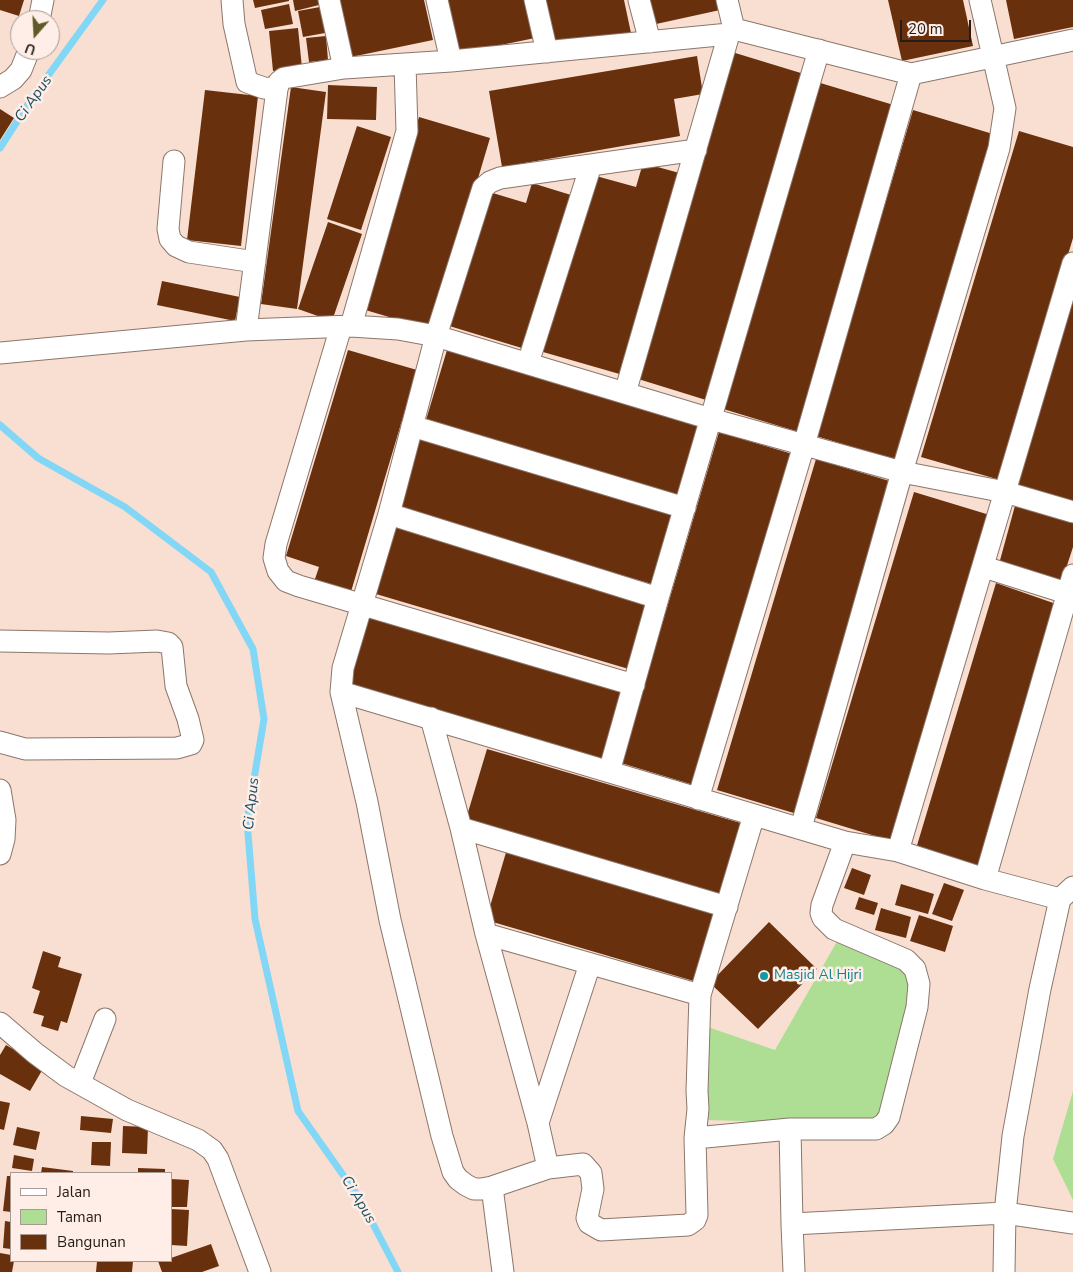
<!DOCTYPE html>
<style>
body{margin:0}
#map{position:relative;width:1073px;height:1272px;overflow:hidden;background:#f9dfd2;font-family:"Nunito Sans",sans-serif}
canvas{display:block}
.legend{position:absolute;left:10px;top:1172px;width:162px;height:90px;box-sizing:border-box;background:#feeee7;border:1px solid #a79a94;margin:0;padding:6px 9px;list-style:none;font-size:15px;color:#251c17}
.legend li{display:flex;align-items:center;gap:10px;height:25px}
.legend b{width:25px;border:1px solid #a79a94}
.north{position:absolute;left:10px;top:10px;width:50px;height:50px;box-sizing:border-box;background:#feeee7;border:1px solid #a79a94;border-radius:50%;rotate:199deg;font-size:14px;font-weight:700;line-height:20px;text-align:center;color:#251c17}
.north::after{content:'';display:block;margin:auto;width:18px;height:22px;background:#605a26;clip-path:polygon(50% 0,100% 100%,50% 72%,0 100%)}
.scale{position:absolute;left:900px;top:20px;width:71px;height:22px;box-sizing:border-box;border:2px solid #251c17;border-top:0;padding-left:6px;font-size:15px;line-height:18px;white-space:nowrap;color:#251c17;-webkit-text-stroke:4px #feeee7;paint-order:stroke}
</style>
<div id="map">
<canvas width="1073" height="1272"></canvas>
<ul class="legend">
<li><b style="height:6px;background:#fff"></b>Jalan</li>
<li><b style="height:14px;background:#aede93"></b>Taman</li>
<li><b style="height:14px;background:#69300d"></b>Bangunan</li>
</ul>
<div class="north">U</div>
<div class="scale">20 m</div>
</div>
<script>
const context = document.querySelector('canvas').getContext('2d');
context.lineJoin = 'round';
function fillPath(path, color) { context.fillStyle = color; context.fill(path, 'evenodd'); }
const toPath = rows => new Path2D(rows.map(r => 'M' + r).join(''));
function trace(path, color, width, dash) { context.strokeStyle = color; context.lineWidth = width; context.lineCap = dash ? 'butt' : 'round'; context.setLineDash(dash || []); context.stroke(path); }
function label(font, color, halo, rows, align = 'center') {
  context.font = font + ' "Nunito Sans",sans-serif'; context.lineWidth = 5; context.setLineDash([]); context.textBaseline = 'middle'; context.strokeStyle = halo; context.fillStyle = color; for (const [text, x, y, turn = 0] of rows) {
    context.save(); context.translate(x, y); context.rotate((+turn || 0) * Math.PI / 180); context.textAlign = isNaN(turn) ? turn : align; if (halo) context.strokeText(text, 0, 0); context.fillText(text, 0, 0); context.restore();
  }
}
fillPath(toPath([
 [839,938,898,965,908,977,911,999,881,1113,866,1124,704,1120,699,1024,775,1050],
 [1073,1091,1073,1200,1053,1159]
]), '#aede93');
trace(toPath([
 [0,148,34,95,103,0],
 [0,425,38,458,125,507,211,572,253,649,264,719,247,821,255,919,298,1111,360,1199,398,1272]
]), '#82d7f7', 7);
fillPath(toPath([
 [0,0,24,0,19,16,0,10],
 [253,0,289,0,289,1,255,8],
 [293,0,318,0,319,5,295,11],
 [338,0,424,0,433,40,351,57],
 [444,0,526,0,535,38,457,54],
 [541,0,624,0,631,33,552,47],
 [641,0,717,0,720,10,647,26],
 [888,0,963,0,973,46,902,61],
 [1006,0,1073,0,1073,27,1014,39],
 [289,4,293,24,265,29,261,10],
 [320,7,325,33,303,37,298,11],
 [298,28,302,68,273,71,269,31],
 [326,36,328,60,309,62,306,38],
 [732,52,804,74,706,400,635,378],
 [697,56,703,94,674,99,680,136,502,167,489,91],
 [817,82,897,106,799,432,720,408],
 [328,85,377,87,376,120,327,119],
 [291,87,326,92,297,309,261,304],
 [205,90,258,96,241,246,187,240],
 [0,109,14,118,0,140],
 [913,110,993,134,896,460,816,436],
 [419,117,490,138,433,330,362,309],
 [357,126,391,137,361,230,327,219],
 [1019,131,1073,147,1073,238,1000,480,921,457],
 [643,163,683,174,623,375,543,352,596,176,636,187],
 [532,183,571,195,525,349,446,325,486,191,526,203],
 [328,222,362,234,332,321,298,309],
 [162,281,240,297,235,321,157,305],
 [1073,295,1073,506,1015,488],
 [348,350,417,370,350,595,313,585,319,567,286,556],
 [447,350,704,425,683,496,426,420],
 [719,432,799,456,700,787,621,763],
 [419,438,675,514,655,585,398,509],
 [816,459,896,483,797,814,717,790],
 [914,492,993,516,895,842,816,818],
 [1016,502,1073,520,1073,547,1061,584,999,564],
 [396,524,653,599,632,670,376,594],
 [996,583,1059,605,980,872,915,852],
 [365,616,622,692,602,762,345,687],
 [487,749,744,824,724,895,466,819],
 [507,849,718,911,697,982,486,920],
 [852,868,871,875,864,895,844,888],
 [944,883,964,890,952,921,932,914],
 [901,884,934,894,928,914,895,905],
 [859,897,878,903,874,915,855,909],
 [881,908,911,917,906,938,875,930],
 [919,915,953,926,945,952,910,941],
 [769,922,817,969,758,1029,710,983],
 [43,951,61,957,58,967,82,974,67,1023,61,1021,58,1031,41,1026,44,1016,33,1013,40,991,32,988],
 [6,1045,44,1067,30,1091,0,1074,0,1055],
 [0,1101,10,1103,4,1130,0,1129],
 [81,1116,113,1119,111,1133,80,1130],
 [123,1126,148,1127,147,1154,122,1153],
 [17,1127,40,1132,36,1150,13,1145],
 [92,1142,111,1142,110,1166,91,1165],
 [14,1155,34,1159,32,1171,12,1168],
 [42,1167,73,1171,73,1173,41,1173],
 [138,1168,165,1169,165,1173,138,1173],
 [7,1176,11,1176,11,1212,3,1211],
 [171,1179,189,1180,187,1207,171,1207],
 [171,1209,189,1210,187,1246,171,1245],
 [5,1221,11,1222,11,1249,3,1248],
 [211,1244,219,1266,202,1272,162,1272,158,1261,171,1261,171,1258],
 [0,1253,11,1255,11,1261,14,1261,12,1272,0,1272],
 [97,1261,133,1261,132,1272,96,1272]
]), '#69300d');
const minor = toPath([
 [232,0,234,24,247,82,264,88,277,89],
 [329,0,344,68],
 [437,0,451,61],
 [535,0,547,52],
 [639,0,650,42],
 [727,0,734,29],
 [39,20,43,0],
 [0,87,13,79,21,70,29,50],
 [696,150,500,178,490,182,483,188,436,336,389,514,343,668,341,692,845,842,898,851,985,879,1060,899],
 [174,161,168,229,170,239,176,246,189,252,255,262],
 [351,326,407,131,405,64],
 [341,327,276,544,274,558,278,571,286,581,299,586,634,685],
 [246,330,277,89,279,82,284,78,344,68,451,61,729,34],
 [0,353,246,330,351,326,398,329,436,336,711,419,902,472,1005,492,1073,512],
 [528,363,591,165],
 [625,393,729,34,734,29,911,74,1073,40],
 [412,426,685,508],
 [389,514,658,598],
 [984,567,1073,595],
 [0,641,109,643,157,641,168,643,172,647,176,686,188,719,193,740,191,744,177,748,25,749,0,742],
 [341,692,367,802,390,920,442,1136,453,1172,458,1179,466,1185,474,1189,481,1189,492,1187,548,1168,583,1164,591,1173,593,1189,587,1218,589,1223,601,1230,688,1225,695,1220,697,1215,695,1138,698,1109,697,1091,700,995,754,815],
 [431,718,461,828,486,934,538,1123,548,1168],
 [609,772,658,598,819,50],
 [0,790,5,820,4,839,0,854],
 [698,799,804,445,911,74],
 [461,828,727,907],
 [801,828,902,472,999,148,1005,108,980,0],
 [898,851,1073,263],
 [985,879,1073,575],
 [486,934,700,995],
 [0,1023,35,1053,66,1076,127,1110,198,1140,212,1150,218,1159,260,1272],
 [80,1083,105,1019],
 [538,1123,590,964],
 [790,1129,792,1224,794,1272],
 [695,1138,790,1129,876,1129,884,1124,889,1117,917,1007,919,984,915,969,906,960,834,929,823,918,821,913,822,905,845,842],
 [492,1187,503,1272],
 [792,1224,1005,1213,1073,1223],
 [1004,1272,1005,1213,1013,1136,1040,989,1060,899,1073,887]
]);
trace(minor, '#8c766b', 23);
trace(minor, '#fff', 21);
for (const [x, y, r, color] of [
 [764,976,5,"#0f9aa8"]
]) { const dot = new Path2D(); dot.arc(x, y, r, 0, 2 * Math.PI); context.fillStyle = color; context.fill(dot); trace(dot, '#feeee7', 2); }
label('14px', '#0d838f', '#feeee7', [
 ["Masjid Al Hijri",774,976]
], 'left');
label('italic 15px', '#205061', '#feeee7', [
 ["Ci Apus",34,99,-55],
 ["Ci Apus",252,804,-84],
 ["Ci Apus",358,1200,59]
]);
</script>
